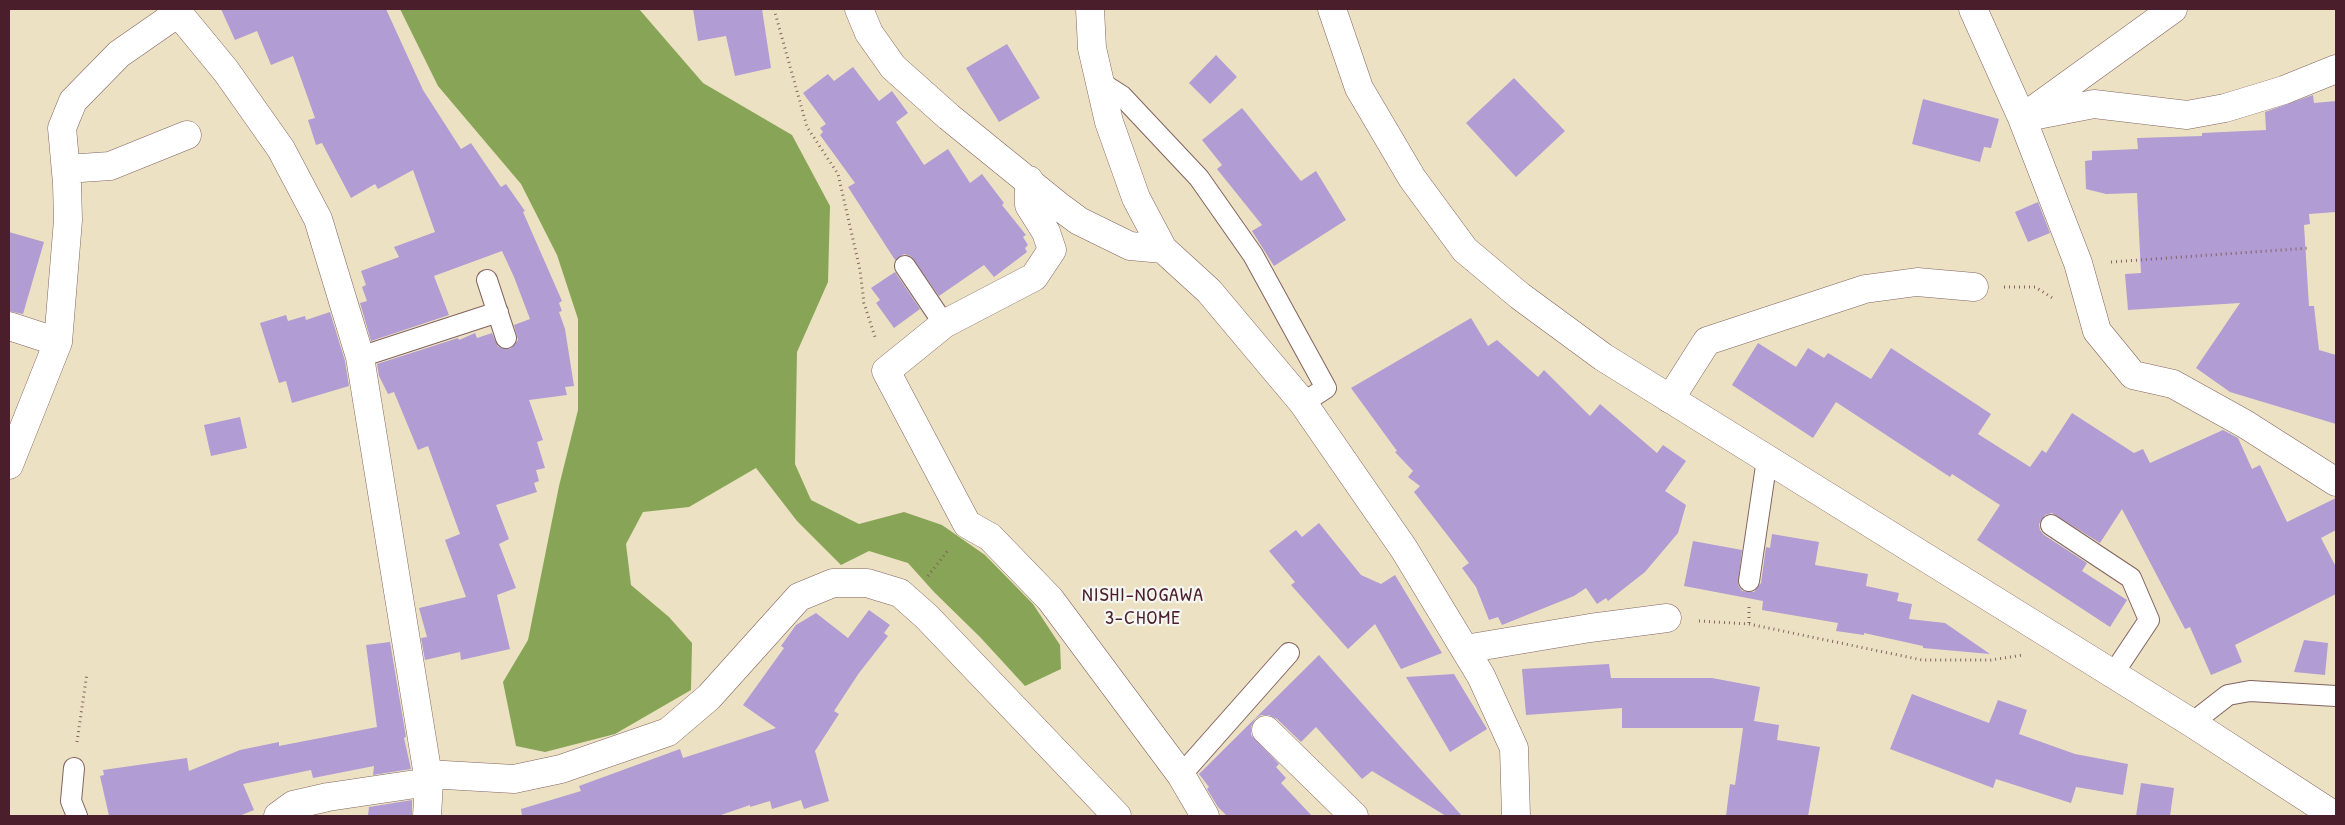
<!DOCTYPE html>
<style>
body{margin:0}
#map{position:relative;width:2345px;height:825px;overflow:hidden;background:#ece2c3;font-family:"Patrick Hand",sans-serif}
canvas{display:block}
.frame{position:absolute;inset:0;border:10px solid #4a1f2b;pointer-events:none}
</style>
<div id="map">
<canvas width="2345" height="825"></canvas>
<div class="frame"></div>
</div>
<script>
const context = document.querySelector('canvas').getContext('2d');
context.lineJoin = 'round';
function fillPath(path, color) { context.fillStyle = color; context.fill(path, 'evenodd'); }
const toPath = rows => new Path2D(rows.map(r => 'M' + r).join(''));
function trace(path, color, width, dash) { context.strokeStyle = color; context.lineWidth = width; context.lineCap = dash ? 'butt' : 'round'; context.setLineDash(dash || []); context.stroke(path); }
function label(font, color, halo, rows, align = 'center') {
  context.font = font + ' "Patrick Hand",sans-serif'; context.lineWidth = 4.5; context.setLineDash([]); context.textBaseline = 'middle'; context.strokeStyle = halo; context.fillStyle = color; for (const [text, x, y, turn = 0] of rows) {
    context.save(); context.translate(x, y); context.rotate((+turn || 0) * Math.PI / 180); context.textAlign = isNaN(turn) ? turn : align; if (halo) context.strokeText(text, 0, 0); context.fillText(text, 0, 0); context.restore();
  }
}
fillPath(toPath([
 [400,9,639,9,703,83,792,135,830,206,828,282,797,352,795,464,811,500,859,524,904,512,942,525,985,555,1033,604,1060,645,1061,669,1025,686,980,637,934,592,908,563,869,551,841,565,797,521,756,468,689,507,643,512,626,544,631,585,669,617,692,643,691,690,615,734,545,752,516,746,503,682,528,640,559,486,578,410,578,319,557,255,521,184,438,86]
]), '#88a456');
fillPath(toPath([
 [221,9,386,9,423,90,461,149,471,143,501,187,506,184,525,211,523,212,562,301,559,303,562,311,559,312,565,329,574,386,565,387,567,395,529,400,543,440,537,442,545,468,536,470,539,481,534,483,537,492,496,505,509,539,499,544,516,588,497,595,510,649,461,660,460,652,425,660,421,638,427,637,419,608,466,597,445,540,460,534,428,446,418,450,394,392,388,394,379,376,377,364,458,338,459,340,475,333,477,338,492,333,498,347,510,349,518,340,514,325,530,319,514,277,502,251,434,276,449,315,371,341,360,303,367,301,362,287,366,285,361,271,399,257,394,247,435,232,413,170,378,189,375,184,351,198,322,143,316,145,308,120,315,118,293,56,271,65,257,31,235,40],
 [693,9,762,9,771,68,735,76,726,36,698,41],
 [1007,44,1040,98,999,122,966,68],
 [1216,55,1237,77,1210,104,1189,83],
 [853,67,879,101,892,91,908,113,896,122,924,165,948,149,970,183,982,174,1004,203,1002,205,1026,235,1023,237,1028,245,1025,248,1027,252,994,277,984,265,939,296,911,256,904,254,895,260,848,187,855,183,820,135,823,132,820,128,826,124,803,93,828,74,834,81],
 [1514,78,1565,131,1516,177,1466,123],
 [2313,95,2314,103,2336,101,2336,212,2309,214,2310,224,2304,225,2309,306,2314,306,2319,350,2336,355,2336,424,2230,392,2196,368,2240,303,2128,310,2125,274,2141,273,2137,193,2106,194,2086,189,2085,161,2092,160,2092,151,2138,149,2137,138,2202,136,2202,133,2266,130,2265,112],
 [1923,99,1999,119,1991,148,1984,147,1980,162,1912,144],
 [1242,108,1301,181,1316,171,1346,220,1274,266,1252,231,1262,225,1217,169,1222,165,1202,140],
 [2038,202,2050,233,2028,242,2015,212],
 [9,232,44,242,23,314,9,311],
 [895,272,920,309,894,328,876,303,880,300,871,288],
 [330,312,345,361,349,386,292,403,286,381,279,383,260,323,286,315,288,321,305,316,306,320],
 [1471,318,1488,346,1497,340,1538,377,1544,370,1590,416,1600,404,1657,453,1663,445,1686,461,1665,491,1686,505,1678,533,1645,572,1608,601,1606,598,1597,604,1586,588,1574,596,1502,625,1498,617,1489,620,1476,587,1462,568,1469,563,1414,492,1420,486,1408,477,1413,471,1395,452,1397,451,1351,388],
 [1758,343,1796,367,1808,348,1824,358,1828,353,1871,379,1891,348,1991,414,1978,434,2030,467,2042,450,2046,453,2072,413,2134,453,2143,449,2150,463,2223,430,2238,438,2252,469,2260,465,2287,522,2336,498,2336,530,2321,538,2336,567,2336,594,2235,645,2242,662,2211,675,2190,627,2185,629,2122,509,2100,543,2052,513,2045,515,2039,524,2040,530,2044,535,2087,563,2082,571,2127,600,2110,627,1977,540,2000,505,1952,474,1950,477,1836,402,1813,438,1732,385],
 [240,417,247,448,211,456,204,425],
 [1319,523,1361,575,1381,584,1395,575,1442,653,1401,669,1375,624,1348,649,1291,585,1295,582,1269,551,1296,530,1302,537],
 [1772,534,1819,542,1815,565,1868,574,1866,586,1899,593,1897,601,1912,604,1909,619,1945,623,1990,654,1923,648,1923,646,1864,633,1864,635,1836,631,1838,623,1762,610,1763,601,1684,586,1693,541,1742,550,1738,585,1742,591,1754,592,1761,583,1766,547,1770,548],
 [869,610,890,625,884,633,888,636,859,673,834,711,839,714,815,751,829,801,804,809,801,800,772,809,770,801,750,807,750,805,718,816,522,816,521,809,581,791,579,786,680,749,683,758,776,728,743,705,784,648,781,646,796,625,816,613,848,638],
 [2304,640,2328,643,2325,675,2294,672],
 [390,642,406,737,404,738,411,769,373,775,374,766,313,778,311,770,243,784,254,810,239,816,109,816,100,776,104,775,103,770,187,758,189,771,240,750,279,742,279,746,377,727,366,645],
 [1319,655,1462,816,1446,816,1372,771,1362,779,1316,727,1301,742,1277,719,1269,715,1261,715,1255,719,1251,727,1251,735,1279,764,1276,767,1286,778,1281,783,1312,816,1227,816,1218,807,1207,789,1209,787,1199,774],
 [1609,664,1611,678,1712,678,1760,687,1754,721,1779,725,1777,740,1820,747,1808,816,1726,816,1730,784,1735,785,1743,728,1622,728,1622,708,1526,715,1522,669],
 [1454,674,1487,729,1450,752,1406,677],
 [1912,694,1989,723,1998,700,2027,710,2019,734,2075,754,2128,764,2123,795,2076,787,2071,803,1996,779,1993,788,1890,749],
 [2141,783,2174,788,2170,816,2136,816],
 [412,800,412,816,368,816,369,807]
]), '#b19cd3');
const lane = toPath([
 [1100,82,1122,96,1199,178,1253,255,1326,388,1303,403],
 [905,266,944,324],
 [487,280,506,338],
 [360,357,498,312],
 [2051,525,2131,578,2149,620,2113,674],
 [1749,581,1767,459],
 [2192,723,2228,695,2250,691,2336,696],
 [74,768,71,801,77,816],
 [1181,775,1289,653]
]);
const street = toPath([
 [175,9,226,71,281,149,318,219,360,357,429,782,427,816],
 [859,9,869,33,893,67,949,117,1060,207,1079,221,1130,246,1163,249],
 [1090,9,1092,48,1109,122,1136,198,1163,249,1209,291,1303,403,1404,549,1481,676,1514,748,1516,816],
 [1973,9,2022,118,2078,263,2097,331,2133,375,2173,384,2245,424,2336,482],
 [2029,113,2173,9],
 [2022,118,2094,104,2187,115,2225,108,2284,90,2336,69],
 [66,169,110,166,187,135],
 [1029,180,1029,205,1046,232,1052,250,1034,277,944,324,886,371,967,524,990,537,1050,599,1181,775,1205,816],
 [9,326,58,342],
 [1670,399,1707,341,1865,289,1917,282,1974,287],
 [9,465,58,342,68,220,67,183,62,128,73,101,119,54,178,13],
 [1465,649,1590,628,1667,618],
 [1266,730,1354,816],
 [427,774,514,779,561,769,668,732,709,697,799,597,833,583,867,583,900,593,927,617,1117,816],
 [278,816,293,805,328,797,429,782]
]);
const secondary = toPath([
 [1332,9,1359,88,1412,178,1465,250,1520,296,1603,357,2192,723,2335,816]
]);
trace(lane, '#836360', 22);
trace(street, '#836360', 29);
trace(secondary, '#836360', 29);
trace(toPath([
 [774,9,807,127,838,174,860,270,864,303,876,340],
 [2111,262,2310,248],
 [2004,287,2035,287,2054,299],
 [928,576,949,549],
 [1749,607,1749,624],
 [1699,621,1749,624,1922,660,1991,660,2023,655],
 [77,742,87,673]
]), '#836360', 3, [1, 4]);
trace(lane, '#fff', 20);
trace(street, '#fff', 28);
trace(secondary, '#fff', 28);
context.letterSpacing = '1px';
label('20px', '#4a1f2b', '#f6f6f2', [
 ["NISHI-NOGAWA",1143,596],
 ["3-CHOME",1143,619]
]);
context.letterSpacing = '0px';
</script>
